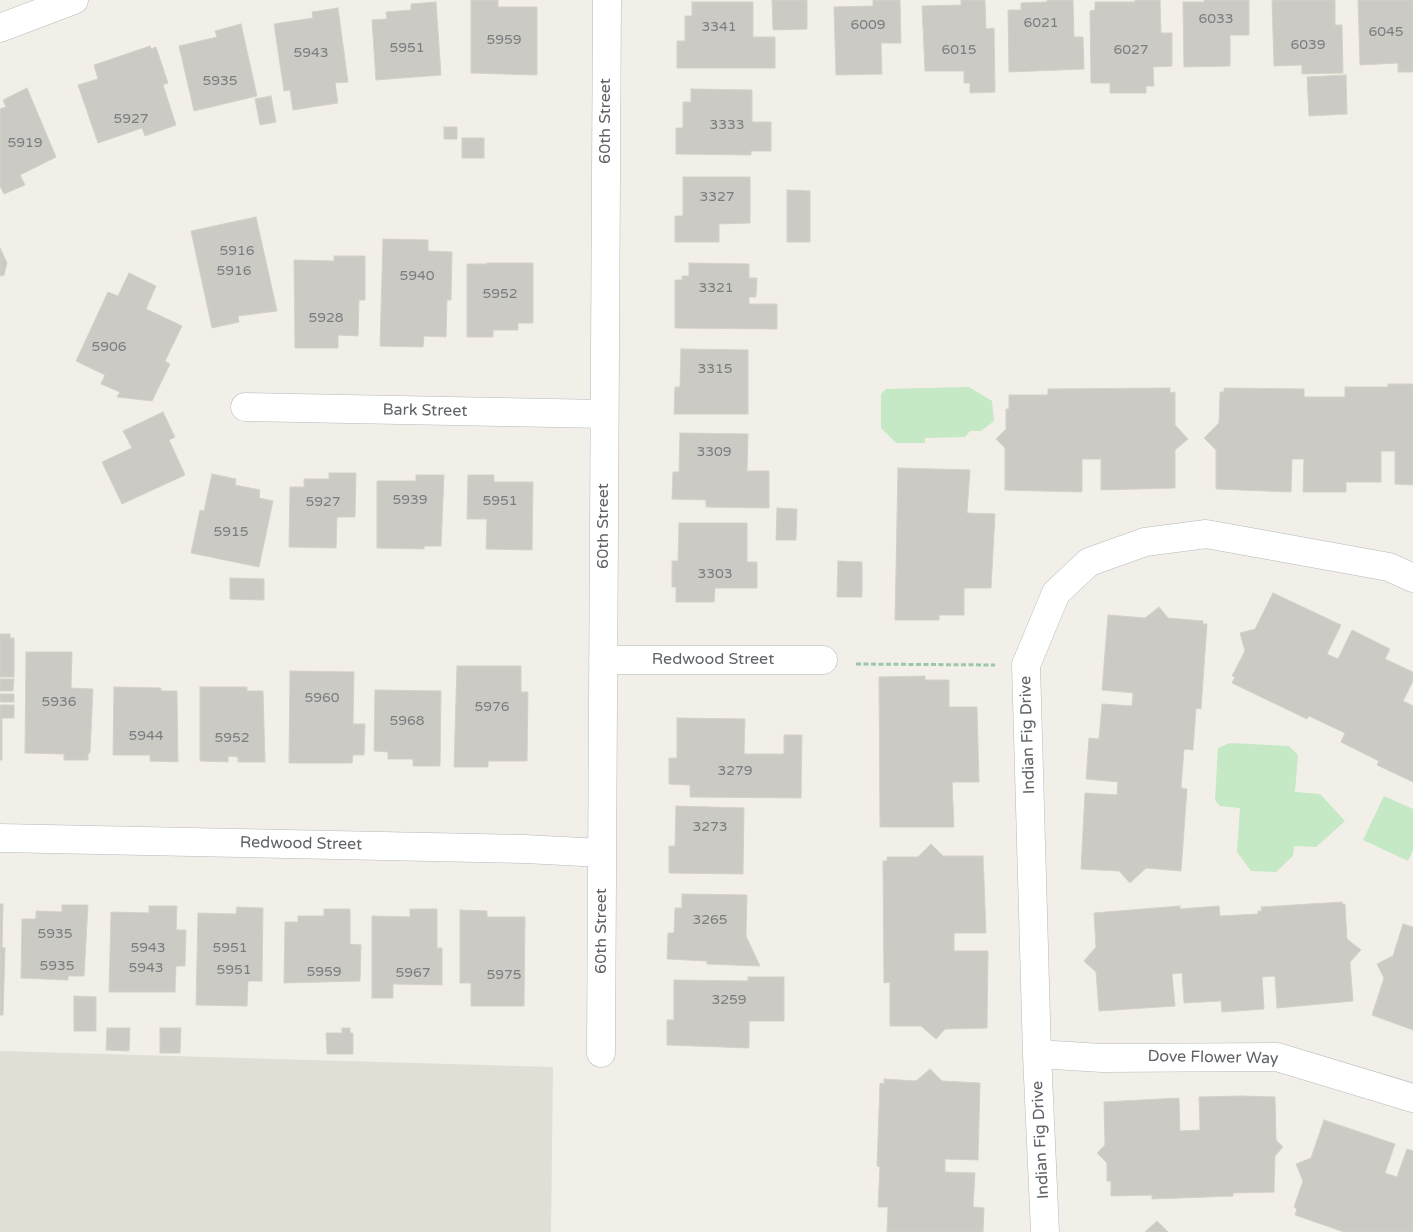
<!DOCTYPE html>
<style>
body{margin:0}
canvas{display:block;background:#f1efe8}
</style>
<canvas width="1413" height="1232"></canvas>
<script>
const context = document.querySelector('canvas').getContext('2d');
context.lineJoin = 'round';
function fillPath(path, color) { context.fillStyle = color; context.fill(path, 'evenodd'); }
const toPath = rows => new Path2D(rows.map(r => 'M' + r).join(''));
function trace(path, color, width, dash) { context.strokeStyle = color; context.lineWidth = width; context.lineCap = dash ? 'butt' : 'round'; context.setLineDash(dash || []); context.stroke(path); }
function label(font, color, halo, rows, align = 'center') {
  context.font = font + ' "Varela Round",sans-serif'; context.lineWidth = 4.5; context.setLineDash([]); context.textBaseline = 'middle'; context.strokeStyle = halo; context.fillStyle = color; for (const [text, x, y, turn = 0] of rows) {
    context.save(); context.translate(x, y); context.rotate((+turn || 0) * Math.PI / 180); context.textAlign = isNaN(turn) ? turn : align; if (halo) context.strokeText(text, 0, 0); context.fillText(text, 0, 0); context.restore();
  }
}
fillPath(toPath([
 [0,1051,553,1067,551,1232,0,1232]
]), '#e1ded6');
fillPath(toPath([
 [969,387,992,401,994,421,981,431,970,431,965,437,925,438,925,443,896,443,881,428,881,394,886,389],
 [1230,743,1289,746,1298,755,1295,792,1320,794,1345,821,1316,847,1294,846,1293,856,1276,872,1251,871,1237,852,1240,808,1220,806,1215,800,1218,748],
 [1384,796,1413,809,1413,850,1408,861,1363,840]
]), '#c5e8c5');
const building = toPath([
 [471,0,498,0,498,7,537,7,537,75,471,73,471,0],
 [772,0,807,0,807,29,773,30,772,0],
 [873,0,900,0,901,43,881,43,882,74,836,75,834,7,873,6,873,0],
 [961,0,985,0,986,29,994,28,995,92,970,93,970,83,964,83,964,71,925,71,922,6,961,5,961,0],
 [1047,0,1073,0,1074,37,1083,37,1084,69,1009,72,1008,10,1021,10,1021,3,1047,2,1047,0],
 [1135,0,1160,0,1161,33,1172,33,1172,66,1153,67,1154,86,1146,86,1146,93,1110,93,1110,83,1091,83,1090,11,1095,10,1095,2,1135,2,1135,0],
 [1204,0,1249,0,1249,35,1230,35,1230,66,1184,67,1183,2,1204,2,1204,0],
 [1272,0,1335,0,1335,25,1342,25,1343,73,1302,74,1302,65,1274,66,1272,0],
 [1358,0,1413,0,1413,72,1398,72,1398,63,1360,65,1358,0],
 [436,2,441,75,376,80,372,20,387,19,386,12,411,10,411,4,436,2],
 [692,2,753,2,753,37,775,37,775,68,677,68,677,41,685,41,685,16,692,16,692,2],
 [338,8,348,82,335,83,338,103,293,110,290,90,284,91,274,24,313,18,312,12,338,8],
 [241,24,257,96,194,111,179,46,217,37,215,31,241,24],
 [150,46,151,49,156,47,168,83,163,85,176,125,145,136,142,128,98,143,78,85,98,79,94,65,150,46],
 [1346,75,1347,114,1309,116,1307,77,1346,75],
 [27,88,56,157,20,175,25,185,4,194,0,186,0,109,6,107,3,100,27,88],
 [691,89,752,90,752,122,771,122,771,151,751,151,751,155,676,154,676,128,683,128,683,102,691,102,691,89],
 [271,96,276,122,260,125,255,99,271,96],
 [444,127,457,127,457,139,444,139,444,127],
 [462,138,484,138,484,158,462,158,462,138],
 [683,177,750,177,750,223,719,224,719,242,675,242,675,216,683,216,683,177],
 [787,190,810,191,810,242,787,242,787,190],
 [256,217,277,311,238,316,239,322,212,328,191,231,256,217],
 [383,239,428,240,428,251,452,252,451,300,447,300,446,337,424,336,423,347,380,346,383,239],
 [0,248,7,263,4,275,0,276,0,248],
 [334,256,365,256,365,300,359,300,358,336,338,335,338,348,295,348,294,260,334,261,334,256],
 [487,263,533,263,533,323,518,323,518,330,493,330,493,337,467,337,467,264,487,264,487,263],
 [689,263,749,264,749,278,757,278,756,297,749,297,749,304,777,304,777,329,675,328,675,280,682,280,682,276,689,276,689,263],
 [129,273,156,286,146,309,182,326,165,361,170,364,152,401,117,397,120,392,101,384,105,375,76,361,108,292,118,296,129,273],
 [681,349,748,350,748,414,674,414,675,387,680,387,681,349],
 [1388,384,1413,384,1413,485,1395,484,1395,451,1381,451,1381,482,1346,482,1346,492,1303,492,1304,459,1292,459,1291,492,1216,489,1216,450,1204,438,1219,423,1220,392,1224,392,1224,388,1304,389,1304,397,1345,397,1345,387,1388,387,1388,384],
 [1170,388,1170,393,1175,392,1175,425,1188,439,1175,450,1175,488,1101,490,1101,459,1082,459,1082,492,1005,490,1005,448,996,439,1006,429,1006,409,1009,409,1009,395,1048,395,1048,389,1170,388],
 [163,412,175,437,169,440,185,475,122,504,102,462,132,448,123,431,163,412],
 [680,433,748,434,747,471,769,471,769,508,706,507,706,500,672,499,673,472,679,472,680,433],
 [898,468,970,470,967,513,995,514,991,588,964,588,964,615,939,615,939,620,895,620,898,468],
 [329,473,356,473,355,517,337,517,336,548,289,547,290,487,304,487,304,479,329,479,329,473],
 [212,474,236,479,235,485,260,490,259,498,273,501,259,567,191,553,200,510,204,511,212,474],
 [416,475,444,475,441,546,424,546,424,549,377,548,377,481,416,481,416,475],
 [468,475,494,475,494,482,533,482,532,550,486,549,487,519,467,519,468,475],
 [777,508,797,509,796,540,776,540,777,508],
 [679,523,747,523,747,562,757,562,757,588,715,588,714,602,676,602,676,587,672,587,672,561,678,561,679,523],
 [838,561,862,562,862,597,837,597,838,561],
 [230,578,264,579,264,600,230,599,230,578],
 [1273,593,1341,625,1327,654,1338,659,1352,630,1390,649,1385,659,1413,672,1413,681,1403,701,1413,706,1413,782,1377,765,1379,761,1341,742,1345,733,1309,716,1307,719,1232,683,1235,677,1232,676,1245,651,1240,633,1255,629,1273,593],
 [1159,607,1168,618,1203,621,1203,624,1207,624,1201,709,1196,708,1193,750,1184,749,1181,788,1187,789,1181,871,1146,868,1130,883,1119,871,1081,869,1085,793,1117,795,1118,782,1086,779,1089,738,1099,739,1102,704,1132,706,1133,693,1102,690,1108,615,1145,618,1159,607],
 [0,634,10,634,10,638,14,638,14,677,0,677,0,634],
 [26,652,72,652,71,688,93,689,90,753,88,753,88,760,64,760,64,754,25,753,26,652],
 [457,666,521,666,521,692,528,692,527,761,488,761,488,767,454,767,457,666],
 [290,671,354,672,353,724,365,724,364,755,353,755,352,763,289,763,290,671],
 [925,676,925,680,949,680,949,707,977,707,979,782,952,782,954,827,880,827,879,677,925,676],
 [0,679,14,679,13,691,0,691,0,679],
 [114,687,161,688,161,691,177,691,178,762,150,761,150,755,113,755,114,687],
 [200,687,247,687,247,691,263,691,265,762,238,762,238,757,228,756,228,762,200,761,200,687],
 [375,690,441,691,440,766,413,766,413,759,388,759,388,752,374,751,375,690],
 [0,694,14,694,14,702,0,702,0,694],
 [0,705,14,705,14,718,2,718,2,760,0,760,0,705],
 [677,718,745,719,744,754,784,754,784,735,802,735,801,798,690,797,690,785,669,784,669,758,677,758,677,718],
 [676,806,744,808,743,874,669,873,669,846,675,846,676,806],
 [931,844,943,856,983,856,986,933,954,933,954,951,988,951,987,1028,945,1029,936,1039,921,1026,890,1026,890,982,884,983,883,861,887,861,887,857,918,857,931,844],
 [682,894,747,895,746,936,760,966,707,964,707,961,667,959,668,933,674,933,675,908,682,908,682,894],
 [1342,902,1342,904,1345,904,1347,939,1361,950,1350,962,1353,1001,1277,1008,1275,976,1262,977,1264,1009,1222,1012,1221,1001,1184,1003,1182,973,1172,974,1175,1006,1099,1011,1096,972,1084,961,1096,947,1094,913,1180,906,1180,909,1219,906,1220,916,1258,914,1258,911,1262,911,1261,907,1342,902],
 [0,904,3,904,2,947,5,948,3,1015,0,1015,0,904],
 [62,905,88,905,84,976,68,976,68,980,21,978,22,919,36,919,36,911,62,912,62,905],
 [149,906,177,906,176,930,186,930,185,966,176,966,175,992,109,992,111,912,149,913,149,906],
 [237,907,263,908,262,981,248,981,247,1006,196,1005,198,913,236,914,237,907],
 [324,909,350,909,350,944,361,945,360,981,284,983,285,922,298,922,298,916,324,916,324,909],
 [410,909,437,909,437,948,442,948,442,985,393,984,393,998,372,998,372,916,410,917,410,909],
 [460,910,487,911,487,917,525,917,524,1006,471,1006,471,983,460,983,460,910],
 [1403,924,1413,927,1413,1030,1372,1015,1384,978,1377,964,1393,956,1403,924],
 [748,977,784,977,784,1021,749,1021,749,1048,667,1045,667,1020,674,1020,674,980,748,981,748,977],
 [74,996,96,997,96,1031,74,1031,74,996],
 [107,1028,130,1028,129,1051,106,1050,107,1028],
 [160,1028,181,1028,180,1053,160,1053,160,1028],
 [342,1028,350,1028,350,1033,353,1033,353,1054,327,1054,326,1033,342,1033,342,1028],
 [930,1069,942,1081,980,1083,978,1160,945,1159,945,1172,975,1173,973,1207,984,1208,983,1232,887,1232,888,1207,878,1207,880,1167,877,1166,880,1083,884,1084,884,1079,916,1081,930,1069],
 [1241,1096,1275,1097,1276,1140,1283,1147,1275,1156,1274,1192,1233,1193,1233,1196,1152,1199,1152,1195,1111,1196,1111,1181,1107,1181,1107,1163,1097,1153,1105,1145,1104,1102,1179,1098,1180,1131,1200,1130,1199,1097,1241,1096],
 [1324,1120,1395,1144,1385,1173,1397,1177,1407,1149,1413,1151,1413,1232,1344,1232,1295,1215,1297,1209,1294,1207,1303,1181,1296,1164,1311,1158,1324,1120],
 [1157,1221,1168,1232,1145,1232,1157,1221]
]);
fillPath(building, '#cccac5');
trace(building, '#d6d1c6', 1);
const minor = toPath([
 [0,28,74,0],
 [245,407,604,414],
 [603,660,823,660],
 [0,838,525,849,602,853],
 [601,1053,607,0],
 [1037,1054,1102,1058,1277,1057,1413,1098],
 [1045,1232,1037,1054,1026,665,1056,593,1089,562,1145,542,1206,534,1389,567,1413,578]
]);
trace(minor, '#b5b8bc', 29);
trace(toPath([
 [856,664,995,665]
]), '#9cc7a9', 3, [5, 2.5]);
trace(minor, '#fff', 28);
label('14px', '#7a7d7f', null, [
 ["6033",1216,19],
 ["6021",1041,23],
 ["6009",868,25],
 ["3341",719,27],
 ["6045",1386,32],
 ["5959",504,40],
 ["6039",1308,45],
 ["5951",407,48],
 ["6015",959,50],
 ["6027",1131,50],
 ["5943",311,53],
 ["5935",220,81],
 ["5927",131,119],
 ["3333",727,125],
 ["5919",25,143],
 ["3327",717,197],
 ["5916",237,251],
 ["5916",234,271],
 ["5940",417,276],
 ["3321",716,288],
 ["5952",500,294],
 ["5928",326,318],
 ["5906",109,347],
 ["3315",715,369],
 ["3309",714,452],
 ["5939",410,500],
 ["5951",500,501],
 ["5927",323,502],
 ["5915",231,532],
 ["3303",715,574],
 ["5960",322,698],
 ["5936",59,702],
 ["5976",492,707],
 ["5968",407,721],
 ["5944",146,736],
 ["5952",232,738],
 ["3279",735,771],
 ["3273",710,827],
 ["3265",710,920],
 ["5935",55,934],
 ["5943",148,948],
 ["5951",230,948],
 ["5935",57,966],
 ["5943",146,968],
 ["5951",234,970],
 ["5959",324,972],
 ["5967",413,973],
 ["5975",504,975],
 ["3259",729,1000]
]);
label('16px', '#5f6368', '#fff', [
 ["60th Street",606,121,-90],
 ["Bark Street",425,411,1],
 ["60th Street",604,526,-90],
 ["Redwood Street",713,660],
 ["Indian Fig Drive",1028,735,-92],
 ["Redwood Street",301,844,1],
 ["60th Street",602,931,-90],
 ["Dove Flower Way",1213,1058,1],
 ["Indian Fig Drive",1041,1140,-93]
]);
</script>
